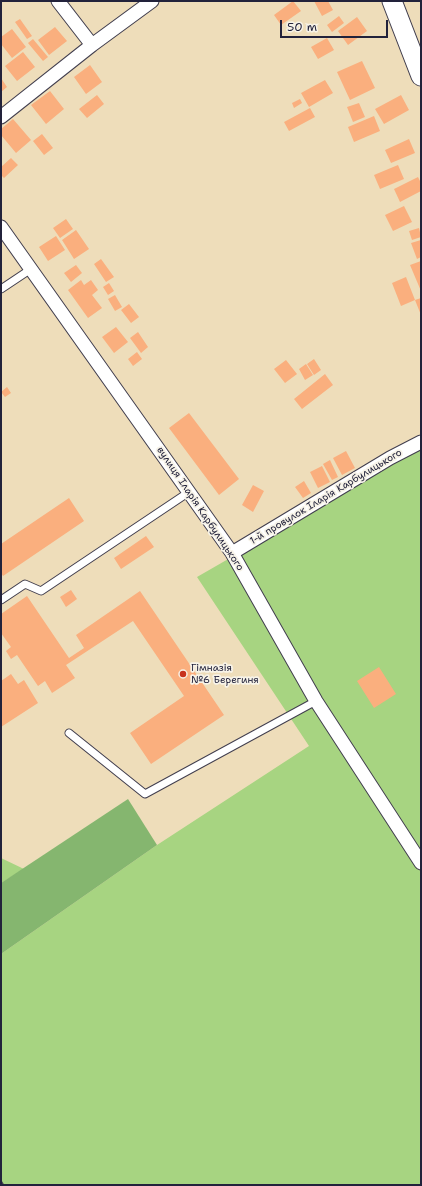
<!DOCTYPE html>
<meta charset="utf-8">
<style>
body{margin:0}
#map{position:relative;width:422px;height:1186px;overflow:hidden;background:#eeddba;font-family:"Shantell Sans",sans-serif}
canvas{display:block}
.frame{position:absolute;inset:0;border:2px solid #22223b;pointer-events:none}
.scale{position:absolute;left:280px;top:20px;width:108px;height:18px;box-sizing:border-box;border:2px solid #22223b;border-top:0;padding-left:5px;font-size:12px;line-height:14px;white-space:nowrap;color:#22223b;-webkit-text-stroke:3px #f7f3e8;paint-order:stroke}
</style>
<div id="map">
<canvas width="422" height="1186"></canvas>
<div class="frame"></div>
<div class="scale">50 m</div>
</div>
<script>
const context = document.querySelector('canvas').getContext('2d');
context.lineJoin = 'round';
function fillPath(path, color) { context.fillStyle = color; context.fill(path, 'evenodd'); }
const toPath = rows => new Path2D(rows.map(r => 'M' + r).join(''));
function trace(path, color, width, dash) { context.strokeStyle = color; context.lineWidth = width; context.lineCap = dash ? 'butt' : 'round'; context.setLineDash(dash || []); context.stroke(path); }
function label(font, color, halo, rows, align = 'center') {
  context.font = font + ' "Shantell Sans",sans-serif'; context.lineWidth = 3.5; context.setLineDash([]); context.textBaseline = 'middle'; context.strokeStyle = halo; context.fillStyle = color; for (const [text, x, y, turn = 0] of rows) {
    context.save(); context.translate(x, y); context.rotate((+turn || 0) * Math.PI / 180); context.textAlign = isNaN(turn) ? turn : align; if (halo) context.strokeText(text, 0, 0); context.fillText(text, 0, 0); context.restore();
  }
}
fillPath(toPath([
 [421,448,421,1185,1,1185,1,954,157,845,309,746,197,577],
 [1,858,24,869,1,883]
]), '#a7d481');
fillPath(toPath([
 [128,799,157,845,1,954,1,883]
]), '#85b66f');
fillPath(toPath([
 [293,1,301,11,281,25,274,15],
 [314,1,328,1,333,10,322,16],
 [339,16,344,23,332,32,327,25],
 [357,17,367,31,348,45,338,31],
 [20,19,32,36,27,39,15,22],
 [55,27,67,41,49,55,38,40],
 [12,29,26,47,12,58,1,44,1,37],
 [327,38,334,50,318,59,311,47],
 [33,39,48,57,43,61,28,43],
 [23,52,35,67,17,81,5,66],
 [362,61,375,88,350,100,337,72],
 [90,65,102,82,86,94,74,77],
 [1,78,7,87,1,92],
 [325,80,333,93,309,107,301,93],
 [50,91,64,109,46,124,31,105],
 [97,95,104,104,87,118,79,109],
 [401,95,409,110,384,124,375,109],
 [300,99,302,103,294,108,292,103],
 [359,103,365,117,353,122,347,107],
 [310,108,315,117,289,131,284,122],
 [374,116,380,131,354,142,348,127],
 [13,119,31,140,16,153,1,135,1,129],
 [42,134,53,148,44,155,33,141],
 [409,139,415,153,391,163,385,150],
 [11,158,18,165,4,178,1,175,1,167],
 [398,165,404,179,380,189,374,175],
 [418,177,421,183,421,191,400,202,394,189],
 [404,206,412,222,393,231,385,215],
 [66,219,73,229,60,238,53,228],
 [419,228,421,237,412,240,409,231],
 [76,230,89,249,74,259,62,240],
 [56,236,65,250,48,261,39,247],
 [421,240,421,257,417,259,411,243],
 [101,259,114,277,106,282,94,264],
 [421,261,421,291,410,265],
 [76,265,82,273,71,282,64,273],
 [406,277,415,300,401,306,392,283],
 [81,280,84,285,91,280,98,290,92,295,102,308,88,318,68,290],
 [109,283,114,291,108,295,103,287],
 [115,295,122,307,115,311,108,299],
 [421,298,421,315,415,300],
 [129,304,139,317,131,323,121,310],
 [116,327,128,342,114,353,102,337],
 [138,332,148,347,141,353,130,338],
 [137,352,142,359,133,366,128,359],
 [314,359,321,370,314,375,307,364],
 [286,360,297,374,285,383,274,369],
 [306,364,313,375,305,380,299,369],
 [325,374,333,385,302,409,294,399],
 [7,387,11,393,5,397,1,392],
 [189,413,239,479,219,495,169,428],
 [346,451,355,468,342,475,333,458],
 [330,460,338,477,332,480,323,464],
 [322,466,330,482,318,488,310,472],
 [304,481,311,493,303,498,295,487],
 [253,485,264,491,253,512,242,505],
 [69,498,84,521,3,576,1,573,1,544],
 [146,536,154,547,121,569,114,558],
 [71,590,77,599,66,607,60,597],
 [140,591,224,715,151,764,130,733,184,696,133,621,66,665,75,678,52,693,45,681,38,686,17,655,11,659,6,651,11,647,1,633,1,614,27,596,69,658,84,648,76,635],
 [379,667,396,694,374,708,357,681],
 [11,674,18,684,24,680,38,703,1,727,1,681]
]), '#faaf7e');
const service = toPath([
 [1,289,31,269],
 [1,600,25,584,41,591,189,492],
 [69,733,145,794,316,701]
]);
const minor = toPath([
 [58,1,92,45],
 [1,117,92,45,152,1],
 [1,227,232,553,316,701,421,863],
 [232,553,390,458,421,442]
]);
const secondary = toPath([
 [392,1,421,76]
]);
trace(service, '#413e4e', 9);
trace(minor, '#413e4e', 15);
trace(secondary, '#413e4e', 21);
trace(toPath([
 [1,1182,3,1185]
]), '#413e4e', 2.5, [3, 3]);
trace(service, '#fff', 7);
trace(minor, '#fff', 13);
trace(secondary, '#fff', 19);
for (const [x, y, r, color] of [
 [183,674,4,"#c8321e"]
]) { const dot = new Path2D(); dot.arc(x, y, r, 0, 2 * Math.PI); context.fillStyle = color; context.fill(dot); trace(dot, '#f7f3e8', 1.5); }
label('10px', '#22223b', '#f7f3e8', [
 ["1-й провулок Іларія Карбулицького",326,497,-31],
 ["вулиця Іларія Карбулицького",200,509,56]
]);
label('10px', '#22223b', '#f7f3e8', [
 ["Гімназія",191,668],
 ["№6 Берегиня",191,680]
], 'left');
</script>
